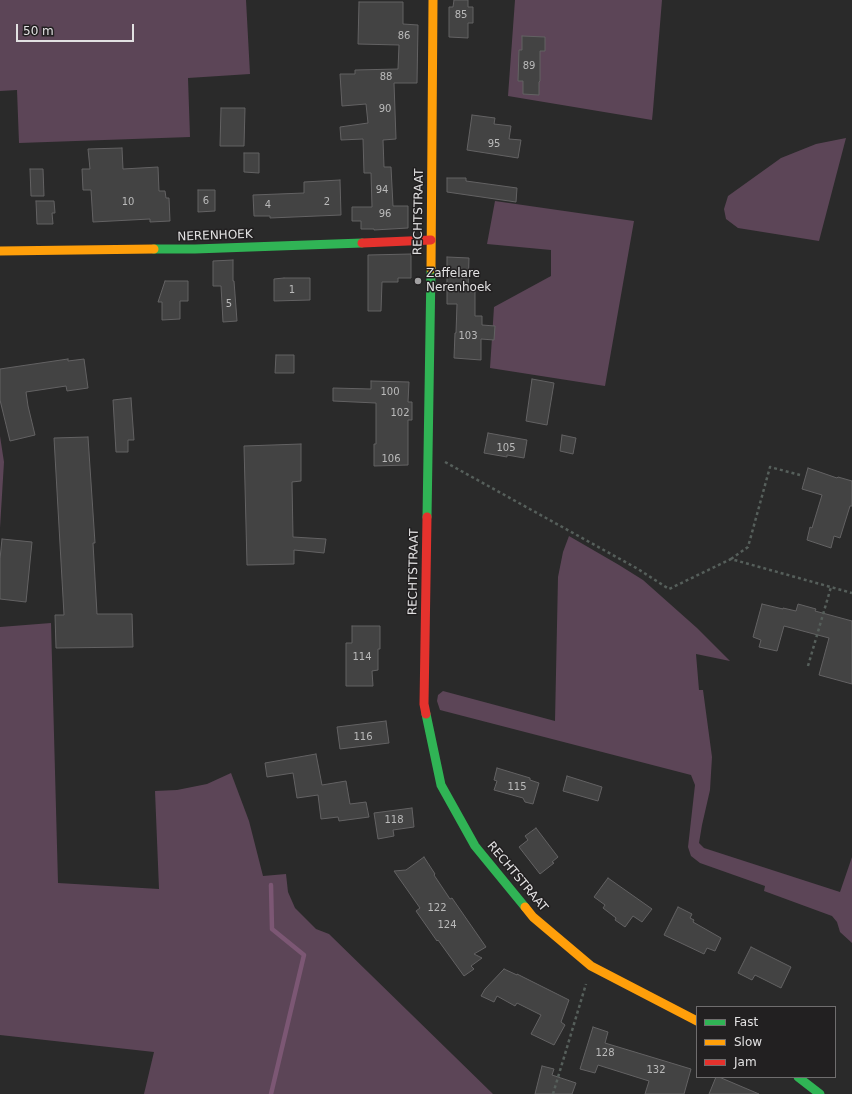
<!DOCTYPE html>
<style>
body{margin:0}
#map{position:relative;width:852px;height:1094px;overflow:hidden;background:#2a2a2a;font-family:"DejaVu Sans",sans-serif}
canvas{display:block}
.legend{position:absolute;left:696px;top:1006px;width:140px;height:72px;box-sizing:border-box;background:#222021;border:1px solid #6f6d6e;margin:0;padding:5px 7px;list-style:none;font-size:12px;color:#e2e1e2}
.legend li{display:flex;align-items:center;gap:8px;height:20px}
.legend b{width:20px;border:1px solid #6f6d6e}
.scale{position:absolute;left:16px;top:24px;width:118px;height:18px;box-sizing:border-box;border:2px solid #e2e1e2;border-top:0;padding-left:5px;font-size:12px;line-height:14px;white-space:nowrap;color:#e2e1e2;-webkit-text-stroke:3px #222021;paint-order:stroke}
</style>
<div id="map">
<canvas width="852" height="1094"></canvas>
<ul class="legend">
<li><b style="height:5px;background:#30b455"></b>Fast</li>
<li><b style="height:5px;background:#ff9f0a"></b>Slow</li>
<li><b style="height:5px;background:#e5322d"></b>Jam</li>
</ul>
<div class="scale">50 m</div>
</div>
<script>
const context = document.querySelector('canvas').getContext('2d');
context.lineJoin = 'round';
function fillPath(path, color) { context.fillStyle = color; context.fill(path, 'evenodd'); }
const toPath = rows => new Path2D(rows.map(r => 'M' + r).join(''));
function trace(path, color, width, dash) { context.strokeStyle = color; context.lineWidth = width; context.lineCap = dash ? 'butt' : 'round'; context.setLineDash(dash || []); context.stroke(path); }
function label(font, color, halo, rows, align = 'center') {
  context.font = font + ' "DejaVu Sans",sans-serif'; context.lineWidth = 3; context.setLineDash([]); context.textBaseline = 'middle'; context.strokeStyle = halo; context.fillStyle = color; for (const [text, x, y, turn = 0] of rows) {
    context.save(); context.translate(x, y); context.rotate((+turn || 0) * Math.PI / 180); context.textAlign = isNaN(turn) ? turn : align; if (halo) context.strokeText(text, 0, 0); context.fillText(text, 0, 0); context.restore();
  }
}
fillPath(toPath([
 [0,0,246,0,250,74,188,78,190,137,19,143,17,90,0,91],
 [515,0,662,0,653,110,652,120,508,96],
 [846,138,819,241,738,228,726,219,724,209,728,196,781,158,816,144],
 [495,201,634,221,605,386,490,368,494,307,551,276,551,250,487,244],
 [0,436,4,462,0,528],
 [569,536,619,565,643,580,697,628,730,661,696,654,699,690,703,690,712,757,710,790,702,825,699,843,704,848,840,892,852,857,852,943,840,932,837,922,832,916,764,891,765,886,700,863,691,856,688,847,695,785,691,775,440,710,437,701,438,695,443,691,555,721,558,577,563,552],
 [51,623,58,883,159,889,155,791,177,790,207,784,231,773,249,821,263,876,286,874,288,892,295,908,316,929,329,934,493,1094,144,1094,154,1052,0,1035,0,627]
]), '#5c4557');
trace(toPath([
 [271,885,272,929,304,955,271,1094]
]), '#7c5774', 4.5);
const building = toPath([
 [454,0,468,0,468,7,473,7,473,23,468,23,468,38,449,37,449,7,453,7,454,0],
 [359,2,403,2,403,24,418,25,417,83,394,83,396,139,383,140,384,167,391,167,393,206,408,206,408,228,374,230,374,229,361,229,361,221,352,221,352,207,372,207,371,173,364,173,363,139,341,140,340,127,368,123,366,104,342,106,340,74,355,74,355,70,398,69,399,45,358,44,359,2],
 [522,36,545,37,545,51,540,51,540,81,539,82,539,95,523,94,523,81,518,81,519,50,522,50,522,36],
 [221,108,245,108,244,146,220,146,221,108],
 [472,115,495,118,494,124,511,126,509,139,521,140,518,158,467,150,472,115],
 [122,148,123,169,158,167,159,191,165,191,166,198,169,198,170,221,150,222,150,219,93,222,91,190,83,190,82,169,90,169,88,149,122,148],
 [244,153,259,153,259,173,244,172,244,153],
 [30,169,43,169,44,196,31,196,30,169],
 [447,178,466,178,466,181,517,188,516,202,447,192,447,178],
 [340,180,341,215,270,218,270,216,254,216,253,195,304,193,304,182,340,180],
 [198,190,215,190,215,211,198,212,198,190],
 [36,201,54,201,55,213,52,213,53,224,37,224,36,201],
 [411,254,411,278,398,278,398,282,382,282,381,311,368,311,368,255,411,254],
 [447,257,469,258,468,290,475,290,475,316,482,316,482,325,495,326,494,340,481,339,481,360,454,358,455,333,456,333,457,304,447,304,447,257],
 [233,260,233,281,234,281,237,321,223,322,221,286,213,286,213,261,233,260],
 [284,278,310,278,310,300,274,301,274,279,284,278],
 [165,281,188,281,188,301,180,301,180,319,162,320,162,302,158,302,165,281],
 [276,355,294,355,294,373,275,373,276,355],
 [68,359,68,361,84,359,88,388,67,391,66,386,26,392,28,406,35,435,10,441,0,400,0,369,68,359],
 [532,379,554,383,547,425,526,421,532,379],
 [371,381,409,382,408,402,412,402,412,420,408,420,408,465,374,466,374,444,376,444,376,403,333,401,333,388,371,389,371,381],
 [131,398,134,440,128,440,128,452,116,452,113,400,131,398],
 [488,433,527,440,524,458,507,455,507,457,484,453,488,433],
 [562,435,576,438,573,454,560,451,562,435],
 [88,437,95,543,93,543,97,614,132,614,133,647,56,648,55,615,64,615,54,438,88,437],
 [301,444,301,481,292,482,293,537,326,539,324,553,294,550,294,564,247,565,244,446,301,444],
 [808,468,837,478,838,477,852,481,852,506,850,506,840,538,834,536,831,548,807,540,810,527,812,528,822,495,802,489,808,468],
 [2,539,32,542,26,602,0,599,0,559,2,539],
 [762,604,783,609,783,608,796,611,798,604,816,609,815,611,852,621,852,684,819,675,829,638,784,626,777,651,759,647,761,640,753,637,762,604],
 [352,626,380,626,380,649,378,649,378,670,372,671,373,686,346,686,346,643,352,643,352,626],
 [386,721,389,743,340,749,337,727,386,721],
 [316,754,322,785,346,781,350,804,366,802,369,817,339,821,338,817,321,819,318,795,297,798,293,773,267,777,265,763,316,754],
 [497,768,530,778,530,780,539,783,533,804,525,802,523,798,494,790,497,781,494,780,497,768],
 [567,776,602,787,598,801,563,791,567,776],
 [412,808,414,827,393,830,394,836,378,839,374,813,412,808],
 [536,828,558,857,552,862,554,863,540,874,519,847,528,840,525,836,536,828],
 [424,857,435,874,434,875,450,899,452,898,486,947,474,954,482,958,471,966,474,969,464,976,438,940,437,941,416,911,420,908,394,871,406,870,424,857],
 [608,878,652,909,642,922,633,916,625,927,615,920,616,918,603,908,605,905,594,897,608,878],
 [678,907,692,914,690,918,694,920,693,922,721,938,715,951,707,948,704,954,664,935,678,907],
 [751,947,791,967,781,988,755,975,752,980,738,973,751,947],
 [504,969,517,975,517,974,569,1000,561,1022,565,1025,554,1045,531,1034,541,1015,517,1003,515,1006,497,996,494,1002,481,996,485,989,504,969],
 [593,1027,608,1032,605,1043,691,1069,684,1094,645,1094,649,1081,598,1065,595,1073,580,1069,593,1027],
 [542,1066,554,1069,552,1075,576,1083,572,1094,535,1094,542,1066],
 [716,1077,719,1077,759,1094,709,1094,716,1077]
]);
fillPath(building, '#434343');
trace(building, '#636263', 1);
trace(toPath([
 [445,462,638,569,669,589,731,559,852,593],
 [731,559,748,547,770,467,800,475],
 [808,666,831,587],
 [553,1094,586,984]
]), '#565f5b', 2.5, [3, 3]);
trace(toPath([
 [154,249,195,249,362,243],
 [427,517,431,269],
 [426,714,441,785,475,846,525,907],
 [798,1077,820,1094]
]), '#30b455', 9);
trace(toPath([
 [0,251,154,249],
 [431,269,433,0],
 [525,907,533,917,591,966,697,1021]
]), '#ff9f0a', 9);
trace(toPath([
 [362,243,431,240],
 [426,714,424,704,427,517]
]), '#e5322d', 9);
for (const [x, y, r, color] of [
 [418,281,4,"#a2a1a2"]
]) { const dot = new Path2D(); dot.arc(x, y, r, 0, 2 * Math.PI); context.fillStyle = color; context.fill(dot); trace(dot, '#222021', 1.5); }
label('10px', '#bababa', null, [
 ["85",461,15],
 ["86",404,36],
 ["89",529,66],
 ["88",386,77],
 ["90",385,109],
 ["95",494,144],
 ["94",382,190],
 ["6",206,201],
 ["10",128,202],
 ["2",327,202],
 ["4",268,205],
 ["96",385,214],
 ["1",292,290],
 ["5",229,304],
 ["103",468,336],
 ["100",390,392],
 ["102",400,413],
 ["105",506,448],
 ["106",391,459],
 ["114",362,657],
 ["116",363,737],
 ["115",517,787],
 ["118",394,820],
 ["122",437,908],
 ["124",447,925],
 ["128",605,1053],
 ["132",656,1070]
]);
label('12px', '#e2e1e2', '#222021', [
 ["RECHTSTRAAT",419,212,-89],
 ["NERENHOEK",215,236,-2],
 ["RECHTSTRAAT",414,572,-89],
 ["RECHTSTRAAT",517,877,50]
]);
label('12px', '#e2e1e2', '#222021', [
 ["Zaffelare",426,274],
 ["Nerenhoek",426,288]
], 'left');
</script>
